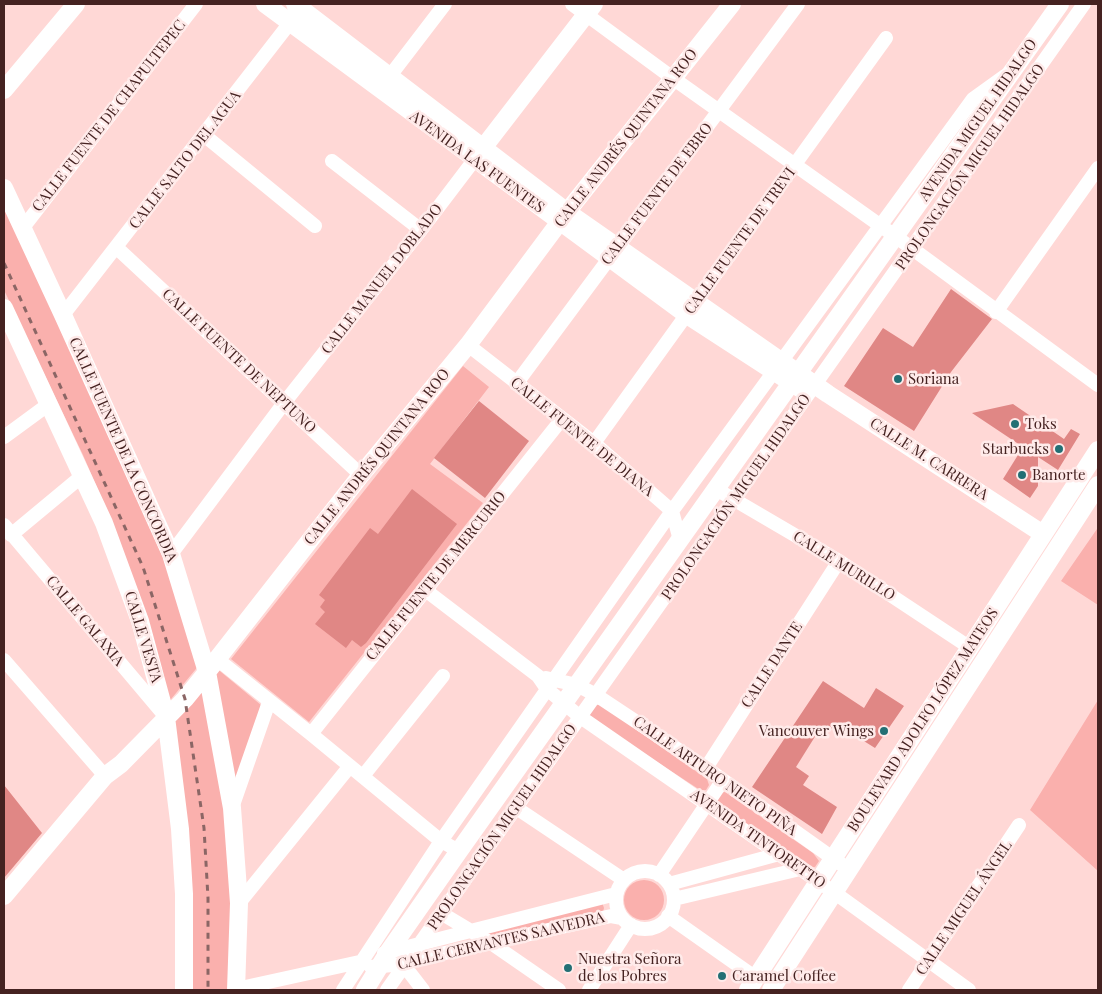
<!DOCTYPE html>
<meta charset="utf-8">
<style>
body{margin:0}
#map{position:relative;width:1102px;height:994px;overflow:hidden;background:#ffd8d6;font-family:"Playfair Display",serif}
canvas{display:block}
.frame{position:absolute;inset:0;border:5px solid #452221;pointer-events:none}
</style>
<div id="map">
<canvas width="1102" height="994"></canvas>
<div class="frame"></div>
</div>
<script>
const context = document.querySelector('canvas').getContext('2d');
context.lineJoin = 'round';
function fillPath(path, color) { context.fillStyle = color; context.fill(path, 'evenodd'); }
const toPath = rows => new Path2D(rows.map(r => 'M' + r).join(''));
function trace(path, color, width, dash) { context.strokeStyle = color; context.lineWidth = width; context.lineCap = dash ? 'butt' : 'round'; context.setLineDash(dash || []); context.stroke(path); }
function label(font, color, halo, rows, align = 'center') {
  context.font = font + ' "Playfair Display",serif'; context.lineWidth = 5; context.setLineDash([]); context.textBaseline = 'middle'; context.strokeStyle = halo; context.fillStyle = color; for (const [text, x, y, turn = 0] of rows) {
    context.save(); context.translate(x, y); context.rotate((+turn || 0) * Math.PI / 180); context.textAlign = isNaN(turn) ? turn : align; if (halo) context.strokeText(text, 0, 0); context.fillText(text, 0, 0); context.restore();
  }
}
fillPath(toPath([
 [4,196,167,561,200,664,167,704,109,515,83,455,4,290],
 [463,366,489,387,430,464,483,503,309,722,231,659],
 [1097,529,1098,530,1098,605,1061,581],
 [215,667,261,705,235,788,211,675],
 [202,688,230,825,234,990,190,990,170,725],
 [1098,700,1098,871,1030,810],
 [595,705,601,705,707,779,709,785,706,790,700,790,590,718,588,713],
 [725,792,813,853,819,861,815,867,808,867,719,806,713,799,717,793],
 '624 900a20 20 0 1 1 40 0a20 20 0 1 1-40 0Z',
 [602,902,604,908,603,912,490,938,484,932]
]), '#fab0ad');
fillPath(toPath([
 [951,289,992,319,951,372,914,431,844,386,883,328,913,347],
 [479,401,529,441,485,498,434,458],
 [1013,404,1064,439,1071,429,1080,434,1058,470,1038,457,1038,486,1030,498,1003,479,1023,447,972,413],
 [412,489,457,524,366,643,361,647,352,640,346,648,315,624,325,612,320,607,325,600,319,595,370,528,378,534],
 [823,681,864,708,876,688,904,706,875,748,835,723,829,732,821,727,796,767,809,776,803,785,837,807,822,834,752,787],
 [4,785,42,833,4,878]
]), '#e08785');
trace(toPath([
 [572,4,674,79,895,236,1098,385],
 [383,85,445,4],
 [204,135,315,226],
 [332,161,421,230],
 [22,229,196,4],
 [117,248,361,475],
 [996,312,1098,168],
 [63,315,296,15],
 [468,345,594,443,672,511,680,540],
 [516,384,798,4],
 [4,437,49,404],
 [594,443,886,38],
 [716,489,839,561,969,647],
 [4,525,165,716],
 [11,535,82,476],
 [171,554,284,403,421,230,481,151],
 [424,589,538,676,547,689,579,716,835,893,969,990],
 [217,659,311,734,441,841,459,851],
 [4,660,105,776],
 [546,678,577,685,596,695,706,768,841,864],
 [311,734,562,419],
 [706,768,839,561],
 [363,776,443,676],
 [515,807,624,880],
 [232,808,269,702],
 '616 900a29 29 0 1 1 58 0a29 29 0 1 1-58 0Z',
 [659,875,723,780],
 [669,884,779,854],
 [674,899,800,869],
 [239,903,350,766],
 [441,913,491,943,559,990],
 [668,916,756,978],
 [384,953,616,894],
 [403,964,423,990],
 [371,967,403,964,418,959,611,916,622,918],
 [236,989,364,961],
 [343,990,441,841,672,511,973,99,1005,76],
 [387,990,1084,4],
 [589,990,631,925],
 [909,990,1019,825]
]), '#fff', 14);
trace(toPath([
 [265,4,687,315,801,389],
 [295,4,567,212,828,394,1043,534],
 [4,90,76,4],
 [483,148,594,4],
 [4,188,63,315,171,554,207,672,232,808,239,903,236,990],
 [4,308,104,523,140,621,166,717,180,829,184,894,184,990],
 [4,896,105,776,121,764,185,699,207,672,361,475,468,345,567,212,732,4],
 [365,990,389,951,459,851,1060,4],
 [748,990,1098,450],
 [771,990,1098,485]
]), '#fff', 18);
trace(toPath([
 [4,263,143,567,185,699,204,828,208,898,208,990]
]), '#8b6665', 3, [6, 6]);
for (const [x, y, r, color] of [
 [898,379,5,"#236f74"],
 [1015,424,5,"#236f74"],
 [1059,449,5,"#236f74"],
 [1022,475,5,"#236f74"],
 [884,731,5,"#236f74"],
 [568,968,5,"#236f74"],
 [722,976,5,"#236f74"]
]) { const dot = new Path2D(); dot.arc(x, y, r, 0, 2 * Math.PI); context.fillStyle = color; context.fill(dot); trace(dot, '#ffebea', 2); }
label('15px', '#452221', '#ffebea', [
 ["CALLE FUENTE DE CHAPULTEPEC",109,116,-52],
 ["AVENIDA MIGUEL HIDALGO",978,120,-55],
 ["CALLE ANDRÉS QUINTANA ROO",626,138,-52],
 ["CALLE SALTO DEL AGUA",185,160,-52],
 ["AVENIDA LAS FUENTES",477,162,36],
 ["PROLONGACIÓN MIGUEL HIDALGO",970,167,-55],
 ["CALLE FUENTE DE EBRO",657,194,-53],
 ["CALLE FUENTE DE TREVI",740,241,-54],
 ["CALLE MANUEL DOBLADO",382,279,-52],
 ["CALLE FUENTE DE NEPTUNO",239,361,43],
 ["CALLE FUENTE DE DIANA",582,437,39],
 ["CALLE FUENTE DE LA CONCORDIA",123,450,66],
 ["CALLE ANDRÉS QUINTANA ROO",377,457,-51],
 ["CALLE M. CARRERA",929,459,33],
 ["PROLONGACIÓN MIGUEL HIDALGO",736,497,-55],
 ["CALLE MURILLO",844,566,32],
 ["CALLE FUENTE DE MERCURIO",436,576,-51],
 ["CALLE GALAXIA",85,621,50],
 ["CALLE VESTA",143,637,73],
 ["CALLE DANTE",772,665,-57],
 ["BOULEVARD ADOLFO LÓPEZ MATEOS",923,720,-57],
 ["CALLE ARTURO NIETO PIÑA",715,776,35],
 ["PROLONGACIÓN MIGUEL HIDALGO",502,827,-55],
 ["AVENIDA TINTORETTO",758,839,35],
 ["CALLE MIGUEL ÁNGEL",964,908,-56],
 ["CALLE CERVANTES SAAVEDRA",501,941,-13]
]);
label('15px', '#452221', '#ffebea', [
 ["Soriana",908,379],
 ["Toks",1025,424],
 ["Starbucks",1049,449,"right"],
 ["Banorte",1032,475],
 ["Vancouver Wings",874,731,"right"],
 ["Nuestra Señora",578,959],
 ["de los Pobres",578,976],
 ["Caramel Coffee",732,976]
], 'left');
</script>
